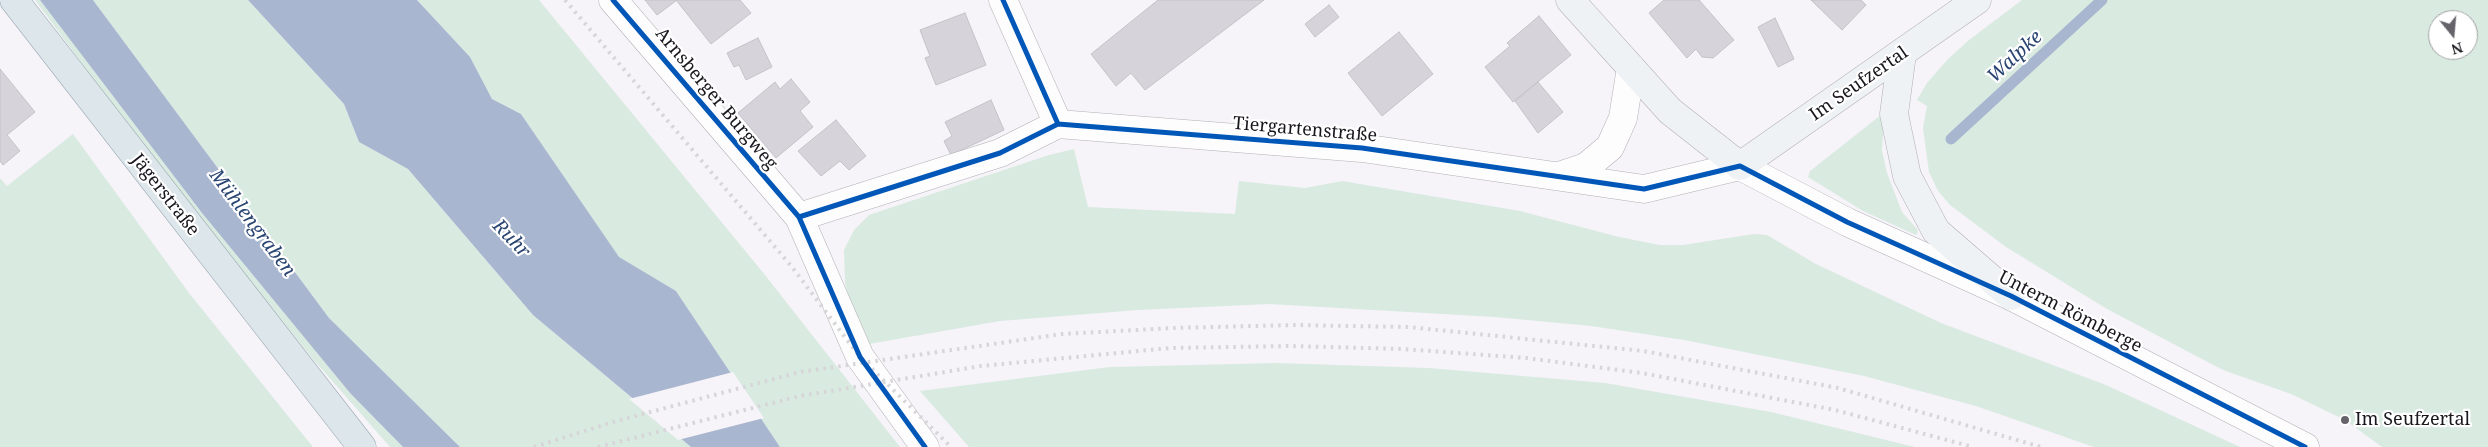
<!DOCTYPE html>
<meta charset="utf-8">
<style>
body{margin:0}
#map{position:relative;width:2488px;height:447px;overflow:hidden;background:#f6f3f9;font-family:"Noto Serif",serif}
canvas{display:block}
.north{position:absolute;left:2428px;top:10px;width:50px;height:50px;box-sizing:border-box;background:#fff;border:1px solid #a3a2a5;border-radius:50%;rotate:163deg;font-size:14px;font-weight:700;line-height:20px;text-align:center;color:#19161d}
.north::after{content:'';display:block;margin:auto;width:18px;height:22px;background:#66636a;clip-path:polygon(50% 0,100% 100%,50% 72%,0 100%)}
</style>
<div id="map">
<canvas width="2488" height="447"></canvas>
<div class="north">N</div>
</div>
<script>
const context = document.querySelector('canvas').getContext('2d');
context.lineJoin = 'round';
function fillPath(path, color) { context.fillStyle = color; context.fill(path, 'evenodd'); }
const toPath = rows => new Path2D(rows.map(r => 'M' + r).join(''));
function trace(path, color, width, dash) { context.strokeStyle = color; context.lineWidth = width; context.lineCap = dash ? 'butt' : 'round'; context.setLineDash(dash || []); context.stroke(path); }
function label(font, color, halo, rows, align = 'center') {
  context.font = font + ' "Noto Serif",serif'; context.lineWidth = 4.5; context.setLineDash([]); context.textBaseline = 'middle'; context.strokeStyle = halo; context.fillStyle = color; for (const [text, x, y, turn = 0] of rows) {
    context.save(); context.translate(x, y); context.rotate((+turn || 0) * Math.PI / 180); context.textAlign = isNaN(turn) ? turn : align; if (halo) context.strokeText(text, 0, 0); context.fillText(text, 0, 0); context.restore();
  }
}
fillPath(toPath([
 [35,0,40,0,202,213,350,393,403,447,390,447,312,358,148,153],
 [93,0,248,0,344,104,359,142,408,169,533,315,691,447,460,447,329,318],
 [417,0,539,0,765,275,900,447,780,447,676,291,619,258,521,114,492,99,470,57],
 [2022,0,2488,0,2488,447,2382,447,2345,420,2291,394,2223,370,2107,309,2006,247,1950,205,1938,191,1929,172,1923,128,1927,106,1917,100,1927,83,1948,59,1969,40],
 [2438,20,2468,20,2468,50,2438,50],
 [1881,115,1884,118,1882,150,1887,173,1902,212,1917,229,1918,232,1916,235,1863,211,1808,177,1810,171],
 [73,134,189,293,313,447,0,447,0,178,7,186],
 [1074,149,1088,207,1235,214,1239,181,1305,188,1342,181,1520,211,1619,237,1660,245,1683,245,1754,234,1767,235,1816,264,1941,323,2106,385,2240,447,2094,447,1976,406,1864,376,1684,340,1591,326,1495,317,1269,304,1138,310,1000,321,869,344,853,313,845,283,844,250,854,230,869,215,1049,155],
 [1277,363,1429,368,1605,383,1771,412,1915,447,969,447,920,391,1110,367]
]), '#d9eae1');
fillPath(toPath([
 [40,0,93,0,329,318,460,447,403,447,350,393,202,213],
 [248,0,417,0,470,57,492,99,521,114,619,257,676,291,780,447,691,447,533,315,408,169,359,142,344,104]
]), '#a9b6cf');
fillPath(toPath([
 [733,372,764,418,678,440,629,399]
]), '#f6f3f9');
trace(toPath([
 [1951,139,2102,0]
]), '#a9b6cf', 11);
const building = toPath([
 [645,0,677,0,657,15,645,0],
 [676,0,740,0,751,13,711,44,676,0],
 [1158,0,1264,0,1145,90,1131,73,1116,86,1091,54,1158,0],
 [1664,0,1699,0,1734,40,1713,58,1702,57,1696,49,1687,58,1649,13,1664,0],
 [1811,0,1861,0,1866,5,1842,30,1811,0],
 [1329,5,1339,17,1315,37,1305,24,1329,5],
 [965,13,986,65,936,85,925,58,930,56,920,30,965,13],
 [1539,16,1571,55,1513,102,1485,67,1510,46,1507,43,1539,16],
 [1775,18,1794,59,1778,67,1758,27,1775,18],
 [1399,32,1433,74,1382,116,1348,73,1399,32],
 [758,38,772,67,746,80,739,65,734,67,727,53,758,38],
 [0,69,35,112,7,135,20,151,3,165,0,161,0,69],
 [791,79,810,102,800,111,813,127,776,158,738,113,775,82,780,89,791,79],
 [1538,82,1563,112,1538,133,1515,101,1538,82],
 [991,100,1004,130,951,155,944,141,952,136,945,122,991,100],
 [836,120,866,156,849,170,840,161,821,176,798,151,836,120]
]);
fillPath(building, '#d6d4da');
trace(building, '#c3c2c8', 1);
const street = toPath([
 [613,0,799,217,860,357,925,447],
 [1003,0,1058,124,1362,148,1644,189,1740,166,1847,222,2011,296,2305,447],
 [1559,176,1586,167,1610,147,1623,118,1631,68],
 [799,217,1000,153,1058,124]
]);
const secondary = toPath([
 [1570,0,1670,111,1740,166,1977,0],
 [1902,54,1894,114,1907,176,1936,231,2011,296]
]);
const primary = toPath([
 [14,0,362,447]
]);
trace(street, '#b3b0b6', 29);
trace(secondary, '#b3b0b6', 29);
trace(primary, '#97a6af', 29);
trace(street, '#fefdfe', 28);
trace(secondary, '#eef2f5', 28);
trace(primary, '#dde6eb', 28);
trace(toPath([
 [565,0,792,267,860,357,951,447],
 [534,447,613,422,800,372,1062,334,1173,328,1294,325,1409,327,1643,351,1838,388,2041,447],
 [598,447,800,396,981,366,1170,348,1291,346,1403,349,1526,358,1642,373,1835,410,1973,447]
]), '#d7d5d8', 4, [2.5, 5]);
trace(toPath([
 [613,0,799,217,860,357,925,447],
 [1003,0,1058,124,1362,148,1644,189,1740,166,1847,222,2011,296,2305,447],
 [799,217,1000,153,1058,124]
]), '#0057b8', 5);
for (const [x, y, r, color] of [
 [2345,420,5,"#66636a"]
]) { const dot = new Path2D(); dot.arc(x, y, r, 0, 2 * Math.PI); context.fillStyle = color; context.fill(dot); trace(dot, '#fff', 2); }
label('18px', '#19161d', '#fff', [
 ["Im Seufzertal",1859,84,-35],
 ["Arnsberger Burgweg",716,99,50],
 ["Tiergartenstraße",1305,130,5],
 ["Jägerstraße",165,195,52],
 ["Unterm Römberge",2070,312,27]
]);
label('18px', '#19161d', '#fff', [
 ["Im Seufzertal",2355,420]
], 'left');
label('italic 19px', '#2a4572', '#fff', [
 ["Walpke",2015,57,-43],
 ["Mühlengraben",252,223,53],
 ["Ruhr",511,239,46]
]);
</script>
